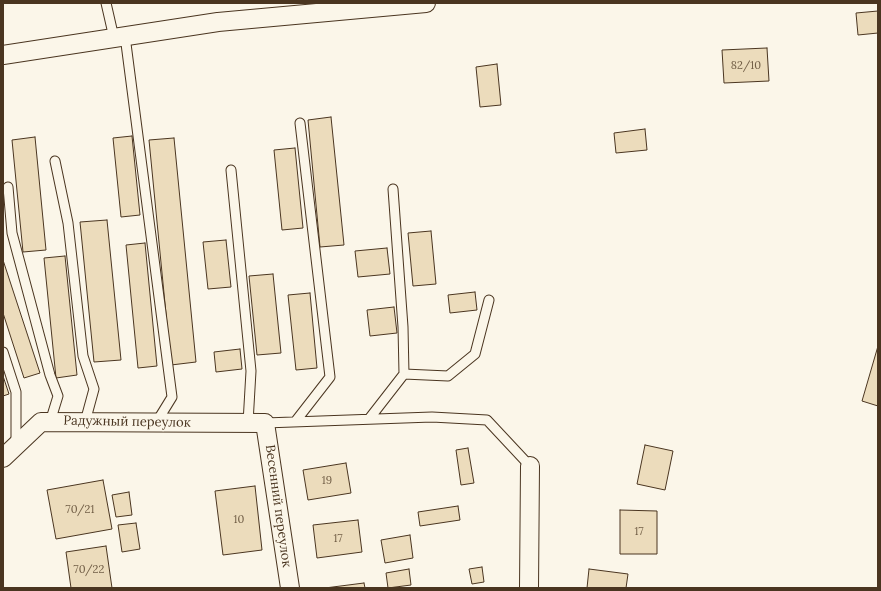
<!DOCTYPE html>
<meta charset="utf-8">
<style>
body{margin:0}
#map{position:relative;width:881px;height:591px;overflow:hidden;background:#fbf6e9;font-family:Lora,serif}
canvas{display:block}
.frame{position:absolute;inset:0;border:4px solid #4a3520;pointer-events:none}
</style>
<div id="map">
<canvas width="881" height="591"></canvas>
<div class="frame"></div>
</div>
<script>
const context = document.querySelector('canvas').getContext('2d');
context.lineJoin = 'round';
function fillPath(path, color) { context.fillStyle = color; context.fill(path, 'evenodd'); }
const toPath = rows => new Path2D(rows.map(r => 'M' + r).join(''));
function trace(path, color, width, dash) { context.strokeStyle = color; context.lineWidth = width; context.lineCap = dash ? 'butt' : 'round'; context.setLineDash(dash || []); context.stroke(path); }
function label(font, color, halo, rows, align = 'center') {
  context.font = font + ' Lora,serif'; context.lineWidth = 3; context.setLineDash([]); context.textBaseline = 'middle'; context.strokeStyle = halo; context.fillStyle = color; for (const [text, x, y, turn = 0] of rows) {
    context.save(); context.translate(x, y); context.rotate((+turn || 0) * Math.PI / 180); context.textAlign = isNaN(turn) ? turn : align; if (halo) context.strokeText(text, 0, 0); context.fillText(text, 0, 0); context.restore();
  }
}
const building = toPath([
 [878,11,878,33,858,35,856,13,878,11],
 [767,48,769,81,724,83,722,50,767,48],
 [497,64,501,105,480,107,476,67,497,64],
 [331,117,344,245,320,247,308,120,331,117],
 [645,129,647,150,616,153,614,133,645,129],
 [132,136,140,215,121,217,113,138,132,136],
 [35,137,46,250,23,252,12,140,35,137],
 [174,138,196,362,171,365,149,140,174,138],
 [295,148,303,228,282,230,274,150,295,148],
 [107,220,121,360,94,362,80,222,107,220],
 [431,231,436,284,413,286,408,233,431,231],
 [226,240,231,287,208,289,203,242,226,240],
 [145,243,157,366,138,368,126,245,145,243],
 [387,248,390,274,358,277,355,251,387,248],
 [65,256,77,375,56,378,44,258,65,256],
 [3,260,40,373,24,378,3,313,3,260],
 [273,274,281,353,257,355,249,276,273,274],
 [475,292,477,310,450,313,448,295,475,292],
 [310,293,317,368,296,370,288,295,310,293],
 [394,307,397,333,370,336,367,310,394,307],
 [878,346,878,406,862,401,878,346],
 [240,349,242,369,216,372,214,352,240,349],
 [3,376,9,394,3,396,3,376],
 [645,445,673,451,665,490,637,484,645,445],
 [468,448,474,483,461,485,456,450,468,448],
 [346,463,351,493,308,500,303,470,346,463],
 [103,480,112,529,56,539,47,490,103,480],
 [255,486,262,550,223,555,215,491,255,486],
 [129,492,132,515,116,517,112,495,129,492],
 [458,506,460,520,420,526,418,512,458,506],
 [620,510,657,511,657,554,620,554,620,510],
 [358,520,362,552,317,558,313,525,358,520],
 [136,523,140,549,122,552,118,525,136,523],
 [410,535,413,558,385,563,381,540,410,535],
 [106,546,112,588,71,588,66,552,106,546],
 [482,567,484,582,472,584,469,569,482,567],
 [409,569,411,585,388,588,386,573,409,569],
 [589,569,628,574,626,588,587,588,589,569],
 [364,583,365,588,325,588,364,583]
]);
fillPath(building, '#ecdcbc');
trace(building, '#4a3520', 1);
const service = toPath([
 [106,3,114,38],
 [125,36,172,397,156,423],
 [55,161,68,223,83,356,94,389,85,422],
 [231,170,251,371,248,423],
 [8,187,12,233,50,375,58,396,50,422],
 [393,189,403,327,404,374],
 [3,352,16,392,16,444],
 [369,419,404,374,448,376,475,354,489,300],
 [295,422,330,377,300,123],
 [265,423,432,417,487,420,530,466]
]);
const minor = toPath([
 [3,55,218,22,426,3],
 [3,458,41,422,265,423,290,588],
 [529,588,530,466]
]);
trace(service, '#4a3520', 11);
trace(minor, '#4a3520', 20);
trace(service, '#fbf6e9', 9);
trace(minor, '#fbf6e9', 18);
label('11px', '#725f47', null, [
 ["82/10",746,66],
 ["19",327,481],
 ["70/21",80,510],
 ["10",239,520],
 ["17",639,532],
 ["17",338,539],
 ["70/22",89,570]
]);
label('13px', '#4a3520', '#fbf6e9', [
 ["Радужный переулок",127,422,1],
 ["Весенний переулок",278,506,82]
]);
</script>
